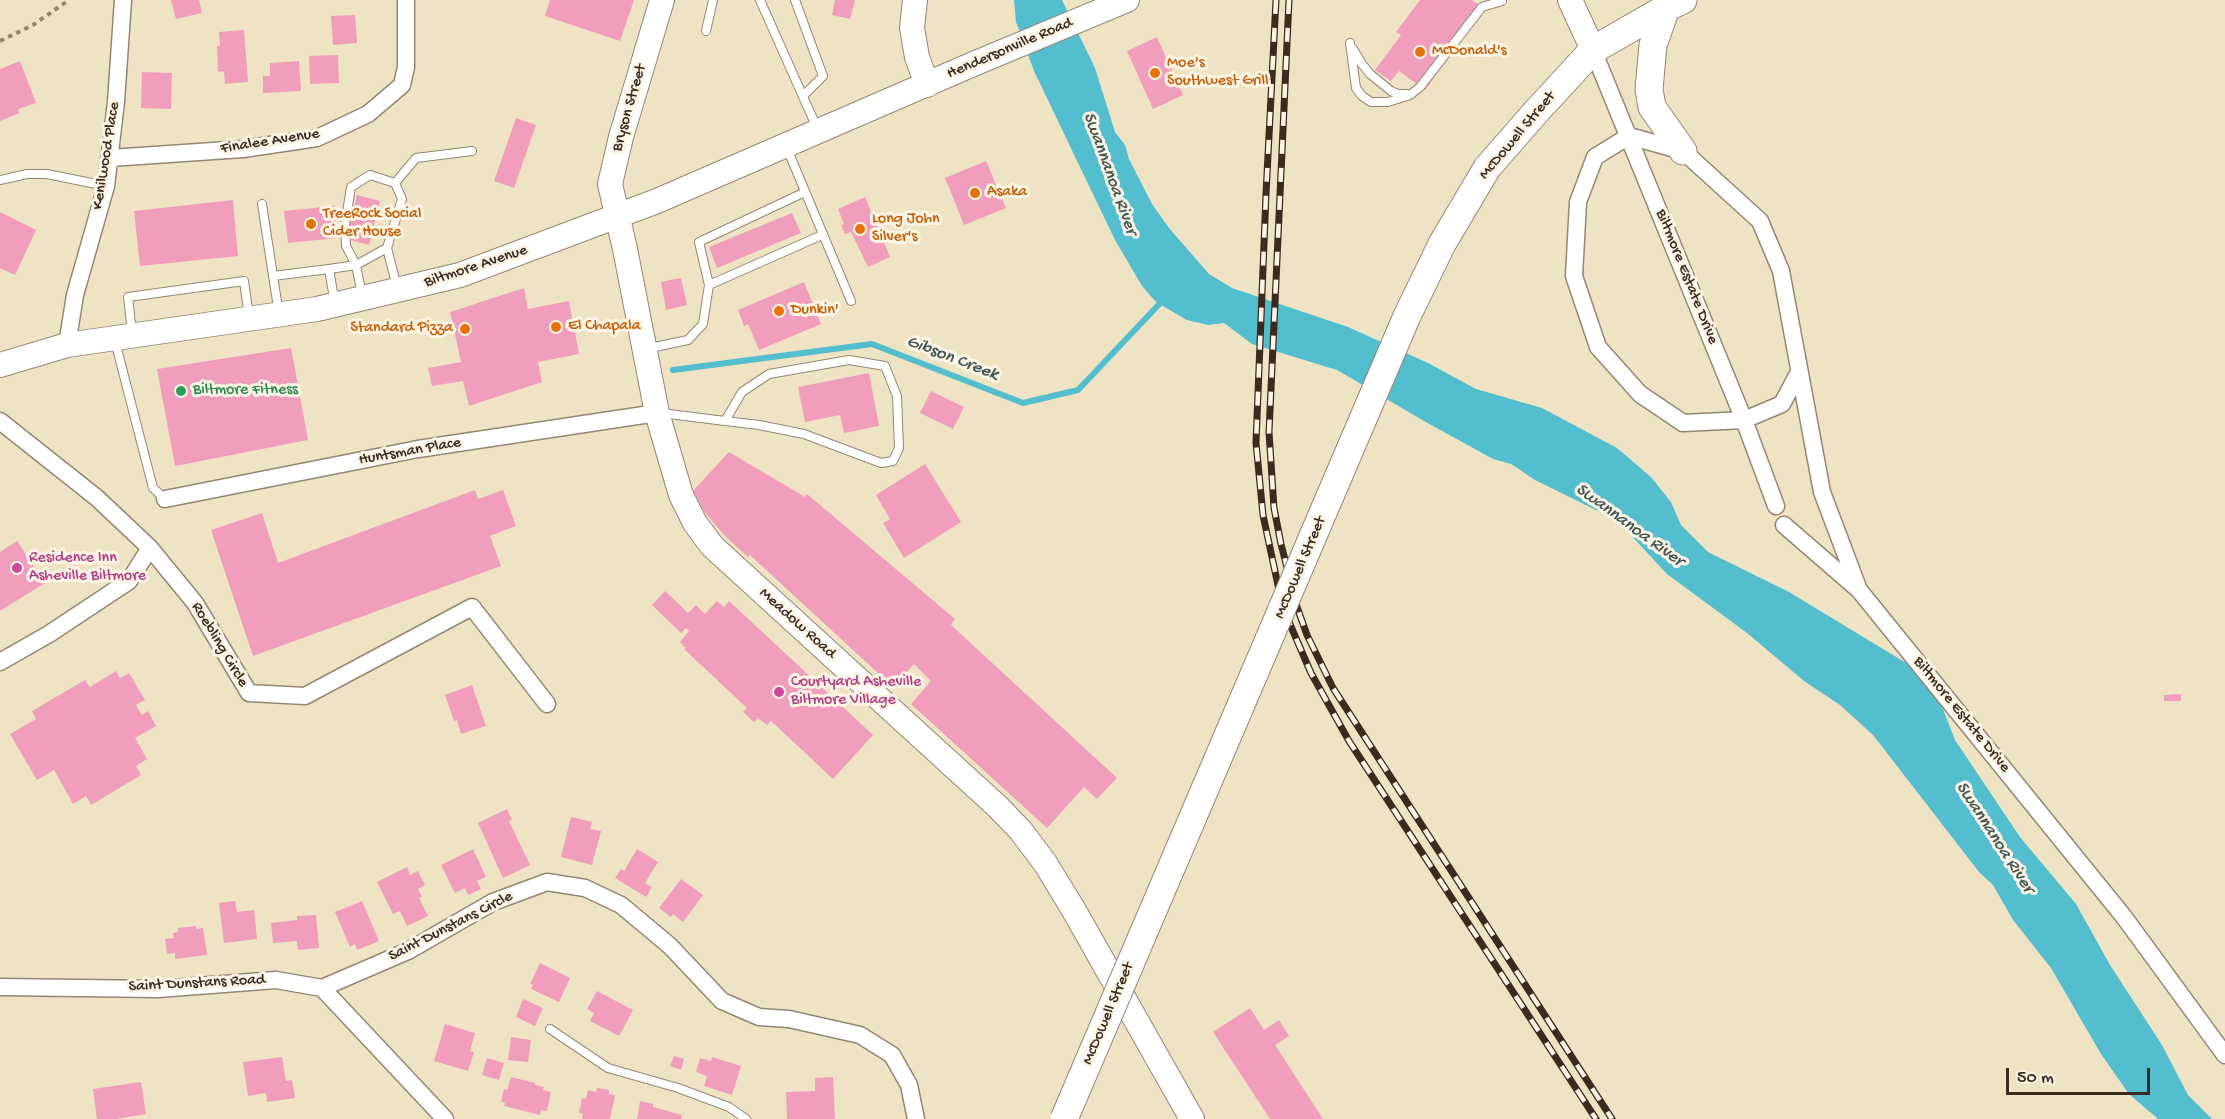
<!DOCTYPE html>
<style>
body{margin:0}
#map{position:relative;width:2225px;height:1119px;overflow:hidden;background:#eee4c4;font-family:"Gochi Hand",sans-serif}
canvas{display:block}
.scale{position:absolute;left:2006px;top:1068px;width:144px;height:27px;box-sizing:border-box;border:3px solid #3b2a1e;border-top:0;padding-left:8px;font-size:18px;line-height:21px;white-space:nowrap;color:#3b2a1e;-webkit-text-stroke:4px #fcf5e5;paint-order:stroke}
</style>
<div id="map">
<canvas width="2225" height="1119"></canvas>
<div class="scale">50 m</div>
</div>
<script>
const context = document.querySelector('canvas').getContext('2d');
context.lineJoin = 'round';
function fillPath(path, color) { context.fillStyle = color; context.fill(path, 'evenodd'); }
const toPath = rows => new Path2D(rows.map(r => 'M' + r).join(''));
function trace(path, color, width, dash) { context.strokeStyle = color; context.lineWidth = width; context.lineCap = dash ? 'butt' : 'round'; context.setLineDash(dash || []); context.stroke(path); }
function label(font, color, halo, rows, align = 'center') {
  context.font = font + ' "Gochi Hand",sans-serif'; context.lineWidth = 6; context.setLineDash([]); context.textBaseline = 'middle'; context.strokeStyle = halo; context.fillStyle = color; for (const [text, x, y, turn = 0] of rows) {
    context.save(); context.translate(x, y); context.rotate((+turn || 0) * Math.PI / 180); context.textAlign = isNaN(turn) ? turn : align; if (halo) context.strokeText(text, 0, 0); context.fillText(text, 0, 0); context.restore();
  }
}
fillPath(toPath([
 [1014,0,1062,0,1095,68,1115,132,1125,145,1129,159,1152,204,1169,228,1209,274,1232,288,1348,327,1428,363,1476,389,1542,408,1617,448,1651,477,1671,502,1681,525,1708,552,1789,592,1931,678,1955,740,2020,837,2076,904,2110,965,2162,1045,2188,1095,2212,1119,2158,1119,2129,1094,2101,1054,2051,968,2013,920,1993,885,1979,872,1873,735,1840,705,1804,681,1747,633,1667,574,1627,531,1602,513,1535,480,1511,464,1493,459,1424,421,1337,370,1252,344,1224,323,1208,325,1187,320,1156,302,1142,286,1115,240,1034,71,1016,22]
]), '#53bece');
trace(toPath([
 [673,370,872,344,1023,403,1078,390,1165,298]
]), '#53bece', 6);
fillPath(toPath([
 [171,0,199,0,202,13,176,19],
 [550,0,634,0,620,41,545,16],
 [835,0,855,0,850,19,832,15],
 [1420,0,1472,0,1485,9,1425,90,1399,71,1391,81,1375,70,1401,35,1396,32],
 [355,15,357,43,333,45,331,16],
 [244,30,248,82,225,84,224,71,218,72,217,46,220,46,219,32],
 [1157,37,1183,95,1153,109,1127,51],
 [338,55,339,83,310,84,309,56],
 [20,61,36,103,18,109,19,113,0,121,0,69],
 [299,61,301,91,263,93,263,76,270,76,270,63],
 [142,72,172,73,171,109,141,108],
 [516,118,536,125,514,188,494,181],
 [986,161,1006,208,964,225,945,178],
 [357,195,380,201,369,245,346,239],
 [865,197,890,257,868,267,851,232,845,234,841,225,844,224,838,209],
 [233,200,238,256,140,266,134,211],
 [334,206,337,238,288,243,284,211],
 [0,212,36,230,15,275,0,268],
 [792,213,801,233,717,268,709,247],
 [681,278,687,305,666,310,661,282],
 [804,282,821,324,759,350,748,324,744,326,738,310],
 [524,288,528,309,569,301,579,354,538,362,542,382,469,406,463,381,432,386,428,368,461,362,450,312],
 [291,348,308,440,175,466,157,369],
 [869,373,879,426,844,433,840,415,805,422,798,387],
 [931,391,964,407,953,429,920,413],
 [729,452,805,497,807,494,955,619,951,625,1117,778,1097,799,1084,787,1047,828,911,704,931,681,914,664,893,687,750,555,748,557,724,535,704,511,693,491],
 [925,464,961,522,904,558,883,523,890,519,876,495],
 [475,490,478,499,503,490,516,526,490,536,501,566,253,656,211,530,262,513,278,563],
 [17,541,45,583,0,611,0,552],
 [665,591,688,613,696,605,705,614,717,601,724,607,729,601,873,735,833,779,771,721,767,725,758,718,754,722,743,712,747,708,684,649,686,648,680,642,689,631,686,628,681,633,652,605],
 [116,671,120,678,129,673,145,700,136,705,142,715,148,711,156,726,135,738,147,759,136,766,141,775,91,805,86,796,73,804,54,770,37,780,10,734,36,719,32,711,85,680,90,687],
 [472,685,486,726,461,734,457,720,454,721,445,695],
 [2181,694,2181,701,2164,701,2164,695],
 [507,809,512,820,509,821,530,865,503,878,478,823],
 [571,817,592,822,590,829,601,831,592,865,561,857],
 [473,849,486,877,477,881,481,889,468,895,465,888,455,893,441,865],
 [637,849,658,862,645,883,652,887,646,897,615,878,621,869,624,871],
 [407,867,410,875,418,871,425,885,418,889,422,897,419,898,428,916,407,926,400,911,393,914,377,882],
 [681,879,703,895,683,922,673,914,671,917,659,908],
 [235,901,237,912,254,910,257,939,224,943,219,903],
 [362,901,379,941,357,950,355,944,350,947,335,912],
 [316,915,319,948,298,950,297,941,273,943,271,923,297,920,297,916],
 [196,926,196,929,203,928,207,955,175,959,175,953,167,954,165,939,174,938,173,933,178,932,178,928],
 [540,963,570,978,559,1002,531,989,533,985,530,984],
 [597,991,633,1010,619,1036,590,1021,594,1013,587,1009],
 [523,999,543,1008,535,1026,516,1017],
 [1250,1008,1264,1030,1279,1020,1289,1036,1275,1045,1323,1119,1270,1119,1213,1032],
 [445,1024,475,1033,470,1051,474,1052,468,1071,434,1061],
 [511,1037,531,1040,528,1062,508,1060],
 [674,1056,684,1059,681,1070,670,1066],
 [282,1057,286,1081,292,1080,295,1098,267,1102,266,1093,248,1096,243,1062],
 [712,1057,741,1066,732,1095,704,1086,707,1076,696,1072,700,1058,711,1061],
 [487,1058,504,1063,499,1080,482,1075],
 [511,1077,535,1083,535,1085,544,1087,543,1090,551,1092,547,1111,541,1110,540,1115,504,1106,505,1103,501,1101,504,1089,507,1090],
 [833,1077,835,1119,787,1119,786,1092,815,1091,815,1078],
 [141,1082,146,1114,116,1119,97,1119,93,1089],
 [597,1088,609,1090,609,1094,615,1095,610,1119,582,1119,583,1114,579,1113,582,1098,586,1099,588,1090,596,1092],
 [640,1101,653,1104,653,1107,682,1115,681,1119,637,1119]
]), '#f19ebc');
const service = toPath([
 [760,0,817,128],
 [795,0,823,76,803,96],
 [706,31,713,0],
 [1350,43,1356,88,1362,96,1371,102,1388,102,1410,95,1420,87,1482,7,1502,1],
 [1353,49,1362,64,1370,74,1391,91,1398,94,1407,94],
 [786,146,851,301],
 [0,180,27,174,47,174,106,186],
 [395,183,416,158,472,151],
 [262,204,273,276],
 [387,248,397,287],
 [329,269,356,265,387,248,402,199,395,183,370,175,351,187,345,225,346,246,356,265,362,295],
 [709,285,822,235],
 [279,314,273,276,329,269,335,304],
 [132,333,128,297,244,281,249,317],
 [115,341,153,488,165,499],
 [645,349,688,340,703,324,709,285,699,242,805,192],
 [661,413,725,421,759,425,804,434,881,463,893,461,899,448,897,396,885,366,849,360,769,374,742,392,725,421],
 [550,1029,608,1068,678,1088,729,1107,746,1119]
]);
const minor = toPath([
 [1593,50,1744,420,1776,506],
 [110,158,243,149,317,138,368,114,402,85,406,67,406,0],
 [67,345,75,295,106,186,116,102,123,0],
 [1799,372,1782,404,1744,420,1683,423,1640,394,1598,347,1574,276,1578,202,1595,157,1629,136,1683,151,1760,221,1781,271,1822,492,1859,590],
 [0,421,97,498,150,548,195,603,249,693,305,696,472,607,547,704],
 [165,499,418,449,657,413],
 [1784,525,1859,590,2124,917,2225,1055],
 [0,662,49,634,129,581,150,548],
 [0,987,158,989,276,980,322,988,445,1119],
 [322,988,408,951,493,902,547,882,585,888,621,905,670,946,722,1001,759,1017,789,1019,860,1035,892,1055,909,1085,916,1119]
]);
const secondary = toPath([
 [662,0,621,137,610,184,625,249,657,413,681,495,695,523,712,546,998,807,1021,831,1045,863,1072,907,1192,1119],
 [915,0,912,28,917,57,927,85],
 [1570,0,1593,50],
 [0,365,67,345,317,309,460,275,657,201,971,65,1127,0]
]);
const primary = toPath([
 [1666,8,1653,45,1649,89,1652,107,1683,151],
 [1487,168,1535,113,1593,50,1666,8,1683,0]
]);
trace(service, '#948771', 10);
trace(minor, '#948771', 19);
trace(secondary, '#948771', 26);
trace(primary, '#948771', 29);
trace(toPath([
 [0,41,33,25,69,0]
]), '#948771', 4, [4.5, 4.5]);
trace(service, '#fff', 8);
trace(minor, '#fff', 16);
trace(secondary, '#fff', 24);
trace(primary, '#fff', 27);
const rail = toPath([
 [1276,0,1266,194,1256,443,1263,515,1279,590,1289,622,1311,673,1349,741,1596,1119],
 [1289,0,1269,432,1274,508,1281,544,1297,607,1307,635,1333,688,1612,1119]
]);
trace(rail, '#3b2a1e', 7);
trace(rail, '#fcf5e5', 4.5, [14]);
const primaryBridge = toPath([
 [1064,1119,1407,316,1442,244,1487,168]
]);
trace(primaryBridge, '#948771', 29, []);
trace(primaryBridge, '#fff', 27);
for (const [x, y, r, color] of [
 [1420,52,6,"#e8710a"],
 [1155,73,6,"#e8710a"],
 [975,193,6,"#e8710a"],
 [311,224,6,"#e8710a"],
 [860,229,6,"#e8710a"],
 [779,311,6,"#e8710a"],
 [556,327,6,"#e8710a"],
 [465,329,6,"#e8710a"],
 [181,391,6,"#2e9e5b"],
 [17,568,6,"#d1479c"],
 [779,692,6,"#d1479c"]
]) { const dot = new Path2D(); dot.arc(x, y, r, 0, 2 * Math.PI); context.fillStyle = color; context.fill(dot); trace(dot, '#fcf5e5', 2); }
label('16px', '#3b2a1e', '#fcf5e5', [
 ["Hendersonville Road",1010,49,-23],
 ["Bryson Street",630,108,-74],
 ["McDowell Street",1518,136,-50],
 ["Finalee Avenue",270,142,-9],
 ["Kenilwood Place",107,156,-81],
 ["Biltmore Avenue",476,267,-18],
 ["Biltmore Estate Drive",1686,277,68],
 ["Huntsman Place",410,452,-10],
 ["McDowell Street",1301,568,-67],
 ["Meadow Road",797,624,42],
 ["Roebling Circle",219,645,59],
 ["Biltmore Estate Drive",1961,715,51],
 ["Saint Dunstans Circle",451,927,-27],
 ["Saint Dunstans Road",197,984,-3],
 ["McDowell Street",1109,1014,-67]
]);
label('16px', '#c56008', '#fcf5e5', [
 ["McDonald's",1432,52],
 ["Moe's",1167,64],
 ["Southwest Grill",1167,82],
 ["Asaka",987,193],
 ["TreeRock Social",323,215],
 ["Cider House",323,233],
 ["Long John",872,220],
 ["Silver's",872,238],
 ["Dunkin'",791,311],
 ["El Chapala",568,327],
 ["Standard Pizza",453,329,"right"]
], 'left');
label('16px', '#27864d', '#fcf5e5', [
 ["Biltmore Fitness",193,391]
], 'left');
label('16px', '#b23c85', '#fcf5e5', [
 ["Residence Inn",29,559],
 ["Asheville Biltmore",29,577],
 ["Courtyard Asheville",791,683],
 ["Biltmore Village",791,701]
], 'left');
label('italic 18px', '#425653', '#fcf5e5', [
 ["Swannanoa River",1109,174,70],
 ["Gibson Creek",952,359,21],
 ["Swannanoa River",1629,526,36],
 ["Swannanoa River",1994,838,57]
]);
</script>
